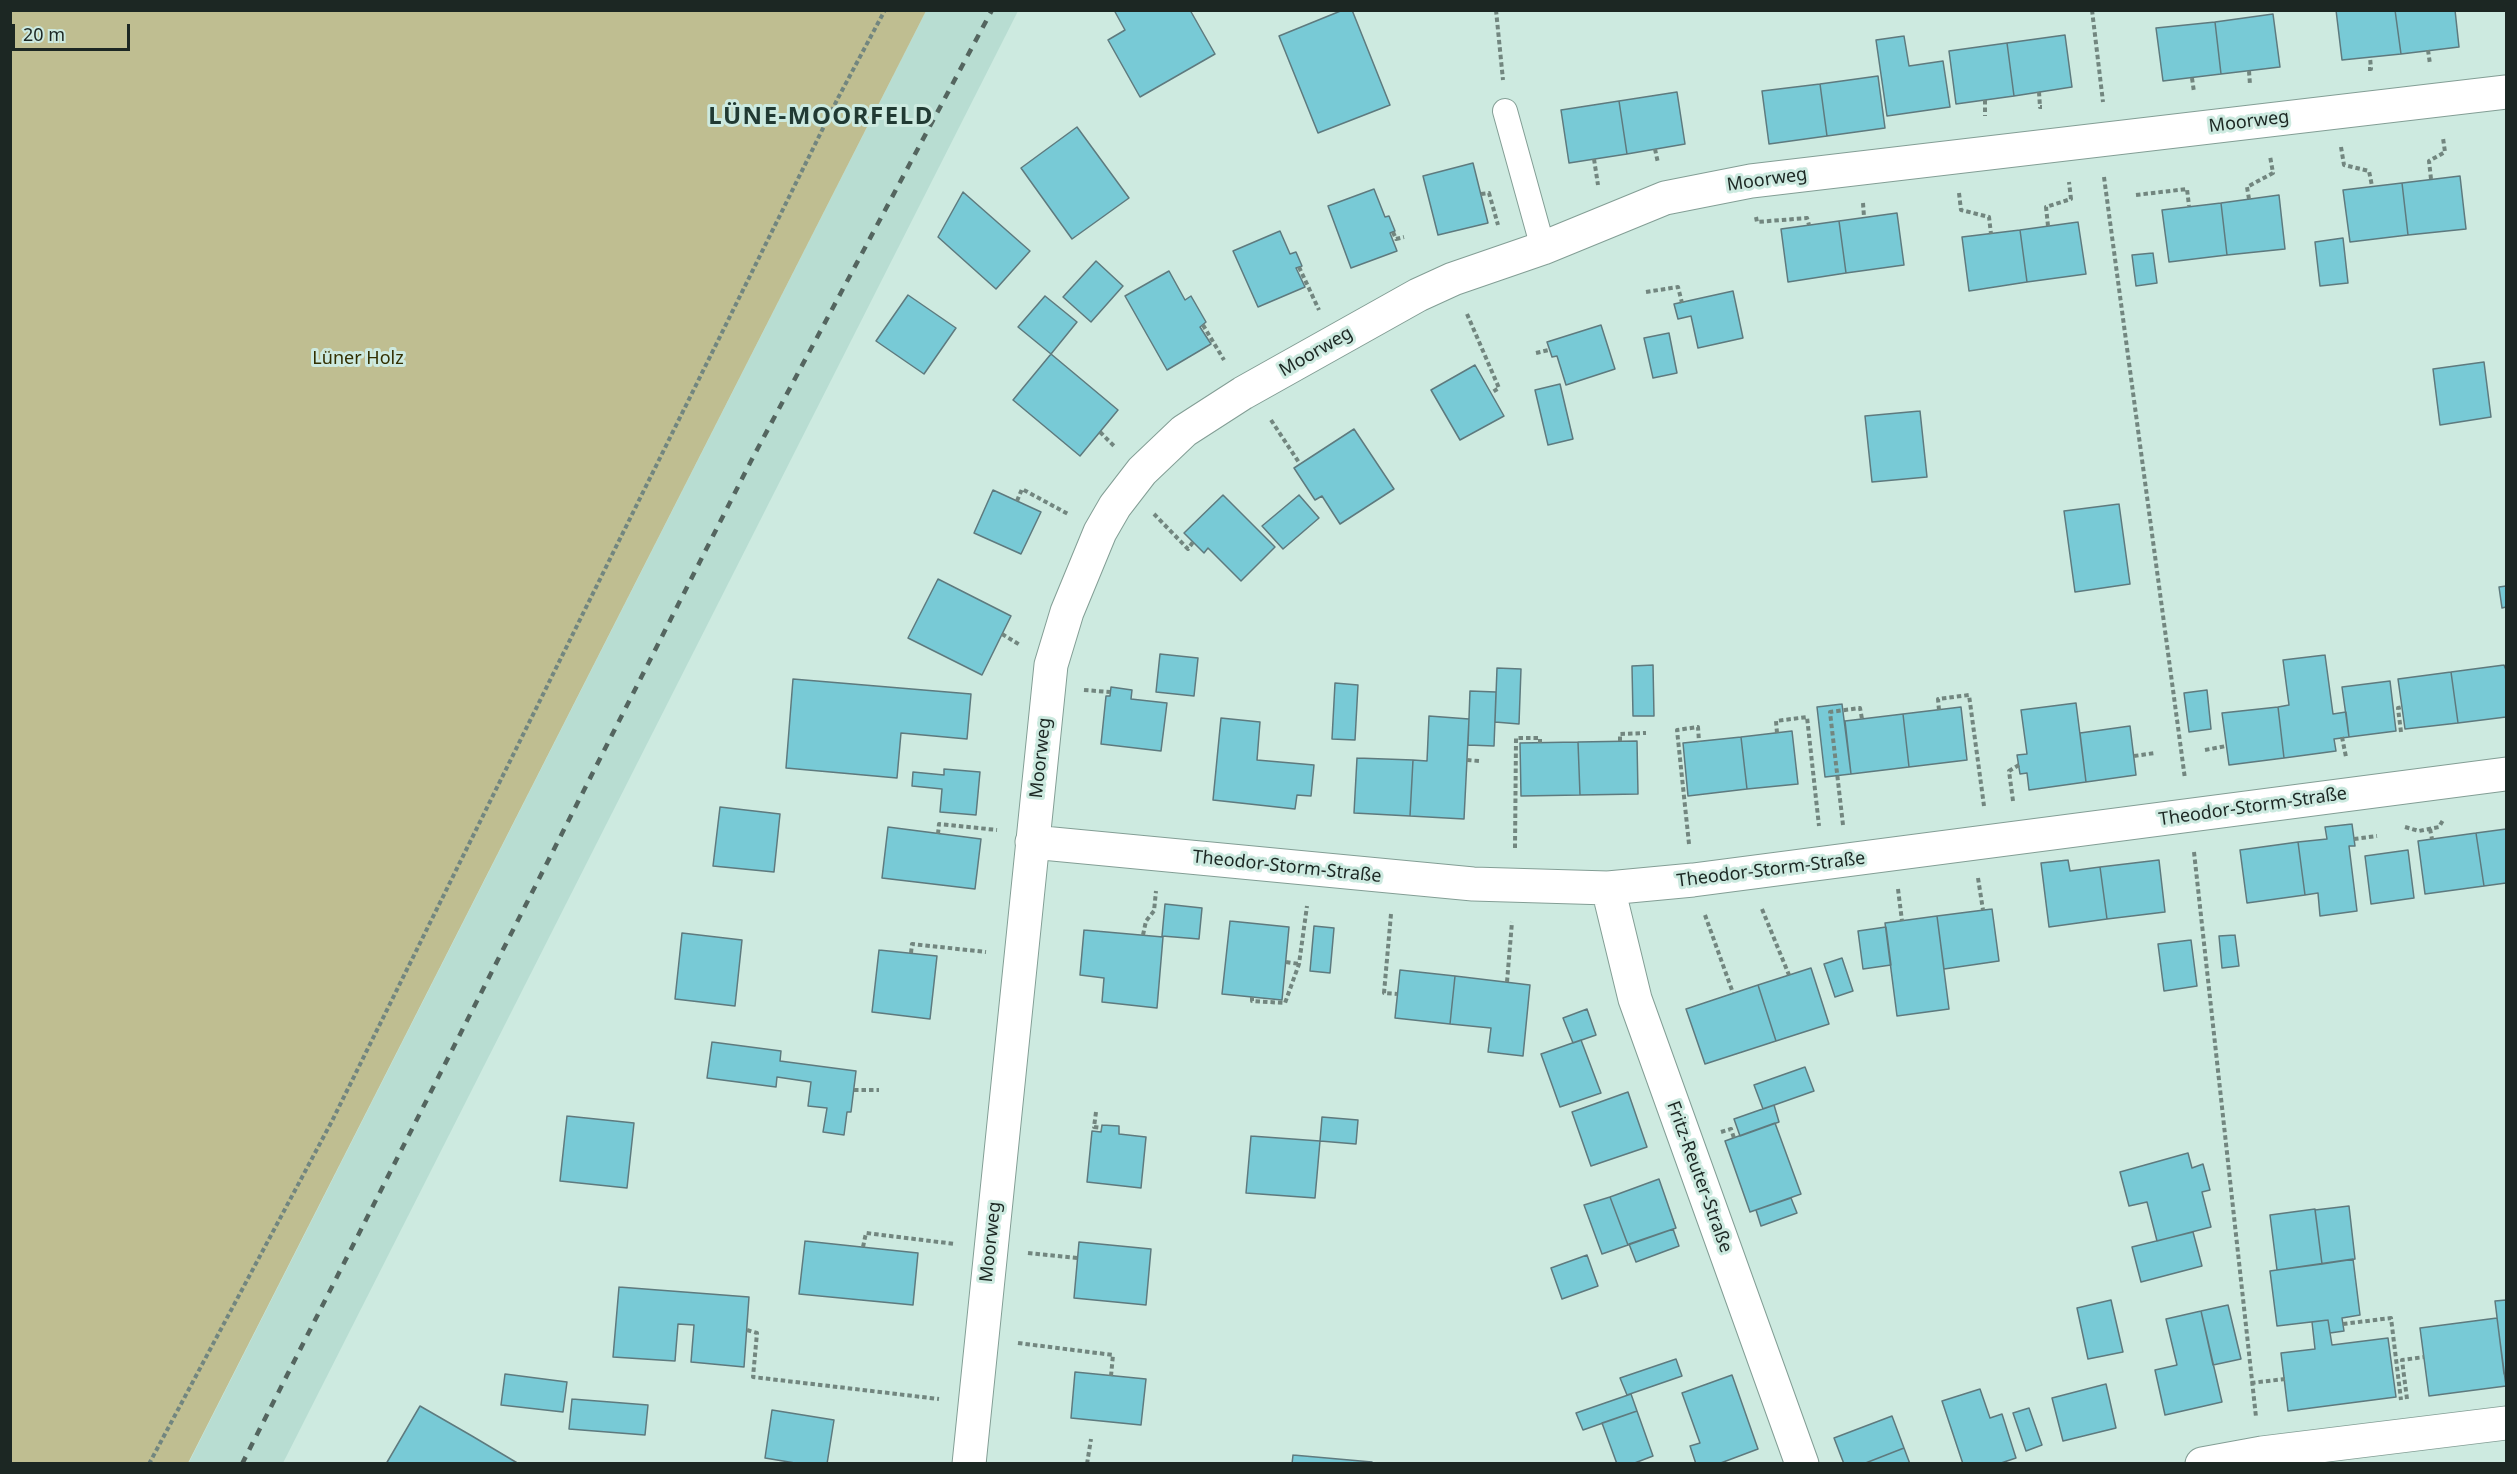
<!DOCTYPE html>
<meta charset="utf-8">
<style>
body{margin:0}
#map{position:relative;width:2517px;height:1474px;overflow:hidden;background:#cdeae0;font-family:"Noto Sans",sans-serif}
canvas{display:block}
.frame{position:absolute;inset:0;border:12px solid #1c2723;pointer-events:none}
.scale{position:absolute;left:12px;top:24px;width:118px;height:27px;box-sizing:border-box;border:3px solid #1c2723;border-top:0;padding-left:8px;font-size:18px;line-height:21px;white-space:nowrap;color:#1c2723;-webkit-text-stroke:4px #cdeae0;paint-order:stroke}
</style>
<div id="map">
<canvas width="2517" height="1474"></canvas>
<div class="frame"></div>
<div class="scale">20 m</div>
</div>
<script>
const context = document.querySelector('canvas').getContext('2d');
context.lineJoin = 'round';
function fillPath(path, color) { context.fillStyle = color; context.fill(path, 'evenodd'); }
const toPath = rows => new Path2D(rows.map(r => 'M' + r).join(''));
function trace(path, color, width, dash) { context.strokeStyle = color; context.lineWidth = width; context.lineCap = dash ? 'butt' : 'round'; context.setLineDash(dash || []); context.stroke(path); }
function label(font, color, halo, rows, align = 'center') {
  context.font = font + ' "Noto Sans",sans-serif'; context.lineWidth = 6; context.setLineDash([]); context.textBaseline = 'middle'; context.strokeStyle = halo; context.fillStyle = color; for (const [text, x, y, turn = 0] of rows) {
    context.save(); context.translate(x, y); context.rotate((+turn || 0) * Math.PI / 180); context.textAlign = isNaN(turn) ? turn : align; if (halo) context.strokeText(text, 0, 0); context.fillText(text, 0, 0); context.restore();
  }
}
fillPath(toPath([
 [926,11,1018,11,283,1463,188,1464]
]), '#b8ddd2');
fillPath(toPath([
 [10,11,926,11,188,1463,11,1463]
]), '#bfbe91');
const building = toPath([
 [1114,10,1190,10,1215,54,1140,97,1108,40,1125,30,1114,10],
 [1343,10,1352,10,1390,105,1318,133,1279,36,1343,10],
 [2336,10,2395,10,2401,54,2342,60,2336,10],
 [2395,10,2455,10,2459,47,2401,54,2395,10],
 [2273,14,2280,67,2221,74,2215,22,2273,14],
 [2215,22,2221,74,2163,81,2156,28,2215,22],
 [2065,35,2072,87,2014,96,2007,43,2065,35],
 [1904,36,1909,66,1943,61,1950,107,1887,116,1876,40,1904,36],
 [2007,43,2014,96,1956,104,1949,51,2007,43],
 [1878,76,1885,128,1827,136,1820,84,1878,76],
 [1820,84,1827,136,1769,144,1762,91,1820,84],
 [1677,92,1685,144,1627,154,1619,101,1677,92],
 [1619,101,1627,154,1569,163,1561,110,1619,101],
 [1077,127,1129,198,1072,239,1021,168,1077,127],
 [1473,163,1488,223,1438,235,1423,176,1473,163],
 [2460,176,2466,229,2408,235,2402,183,2460,176],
 [2402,183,2408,235,2350,242,2343,190,2402,183],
 [1374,189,1385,217,1389,216,1395,231,1390,233,1397,251,1351,268,1328,206,1374,189],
 [963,192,1030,251,996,289,938,237,963,192],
 [2279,195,2285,249,2227,255,2221,203,2279,195],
 [2221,203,2227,255,2169,262,2162,210,2221,203],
 [1897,213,1904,265,1846,273,1839,221,1897,213],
 [1839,221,1846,273,1788,282,1781,229,1839,221],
 [2078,222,2086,274,2027,282,2020,230,2078,222],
 [2020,230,2027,282,1969,291,1962,237,2020,230],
 [1280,231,1290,254,1296,252,1302,266,1296,268,1305,287,1258,307,1233,251,1280,231],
 [2343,238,2348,283,2320,286,2315,242,2343,238],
 [2153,253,2157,283,2136,286,2132,255,2153,253],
 [1096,261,1123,286,1091,322,1063,297,1096,261],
 [1169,271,1185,300,1191,296,1206,322,1200,327,1211,344,1167,370,1125,296,1169,271],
 [1733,291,1743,338,1698,348,1691,316,1678,319,1674,304,1733,291],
 [908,295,956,328,924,374,876,341,908,295],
 [1045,296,1077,322,1051,354,1018,327,1045,296],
 [1601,325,1615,369,1566,385,1557,356,1552,357,1547,342,1601,325],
 [1669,333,1677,373,1653,378,1644,338,1669,333],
 [1051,354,1118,410,1080,456,1013,400,1051,354],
 [2484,362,2491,417,2440,425,2433,369,2484,362],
 [1475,365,1504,416,1460,440,1431,390,1475,365],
 [1560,384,1573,439,1548,445,1535,390,1560,384],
 [1920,411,1927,477,1872,482,1865,416,1920,411],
 [1354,429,1394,489,1340,524,1322,496,1315,500,1294,468,1354,429],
 [993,490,1041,512,1021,554,974,533,993,490],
 [1223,495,1275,547,1241,581,1208,548,1204,553,1184,533,1223,495],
 [1299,495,1319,518,1283,549,1262,526,1299,495],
 [2119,504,2130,584,2075,592,2064,511,2119,504],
 [938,579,1011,616,982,675,908,638,938,579],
 [2506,586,2506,607,2502,608,2499,587,2506,586],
 [1160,654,1198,658,1194,696,1156,692,1160,654],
 [2325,655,2333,714,2346,712,2349,737,2334,739,2336,751,2284,758,2278,707,2289,705,2283,660,2325,655],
 [1653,665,1654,716,1633,716,1632,666,1653,665],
 [2504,665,2506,670,2506,717,2458,723,2451,672,2504,665],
 [1497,668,1521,669,1519,724,1495,722,1497,668],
 [2451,672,2458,723,2405,729,2398,679,2451,672],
 [793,679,971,694,967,739,901,733,897,778,786,768,793,679],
 [2390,681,2396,731,2349,737,2342,687,2390,681],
 [1335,683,1358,685,1355,740,1332,739,1335,683],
 [1111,687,1132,690,1131,699,1167,703,1161,751,1101,744,1106,696,1110,696,1111,687],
 [2207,690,2211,729,2189,732,2184,693,2207,690],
 [1470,691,1496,692,1494,746,1468,745,1470,691],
 [2076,703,2086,782,2029,790,2027,773,2020,774,2017,755,2027,754,2021,710,2076,703],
 [1842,704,1851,774,1825,777,1817,707,1842,704],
 [1961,707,1967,760,1909,767,1903,714,1961,707],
 [2278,707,2284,758,2229,765,2222,713,2278,707],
 [1903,714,1909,767,1851,774,1845,721,1903,714],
 [1429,716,1469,719,1464,819,1410,816,1413,760,1427,761,1429,716],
 [1221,718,1260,722,1257,760,1314,765,1311,796,1297,795,1295,809,1213,800,1221,718],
 [2130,726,2136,775,2086,782,2080,733,2130,726],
 [1792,731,1798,784,1747,789,1741,737,1792,731],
 [1741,737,1747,789,1688,796,1683,743,1741,737],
 [1637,741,1638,794,1580,795,1578,742,1637,741],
 [1578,742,1580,795,1521,796,1520,743,1578,742],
 [1357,758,1413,760,1410,816,1354,813,1357,758],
 [944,769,980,772,976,815,940,812,942,789,912,786,913,772,944,775,944,769],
 [720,807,780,814,774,872,713,866,720,807],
 [2352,824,2355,846,2349,846,2357,911,2320,916,2318,893,2305,895,2298,842,2327,839,2325,827,2352,824],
 [888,827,981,839,975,889,882,878,888,827],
 [2506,829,2506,883,2484,886,2476,833,2506,829],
 [2476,833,2484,886,2425,894,2418,841,2476,833],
 [2298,842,2305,895,2247,903,2240,850,2298,842],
 [2408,850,2414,898,2371,904,2365,856,2408,850],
 [2068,860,2070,871,2100,867,2107,919,2049,927,2041,863,2068,860],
 [2159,860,2165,912,2107,919,2100,867,2159,860],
 [1165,904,1202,908,1199,939,1162,936,1165,904],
 [1992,909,1999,961,1944,969,1937,916,1992,909],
 [1937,916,1949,1009,1897,1016,1885,923,1937,916],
 [1230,921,1289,927,1282,1000,1222,994,1230,921],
 [1314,926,1334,928,1330,973,1310,971,1314,926],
 [1886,927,1891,965,1863,969,1858,931,1886,927],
 [1084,930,1163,937,1157,1008,1102,1002,1104,978,1080,975,1084,930],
 [682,933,742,940,735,1006,675,999,682,933],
 [2235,935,2239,966,2222,968,2219,936,2235,935],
 [2191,940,2197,986,2164,991,2158,944,2191,940],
 [879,950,937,956,930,1019,872,1012,879,950],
 [1842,958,1853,991,1835,997,1824,964,1842,958],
 [1811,968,1829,1024,1776,1041,1758,985,1811,968],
 [1400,970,1455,976,1450,1024,1395,1018,1400,970],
 [1455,976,1530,985,1523,1056,1488,1052,1491,1028,1450,1024,1455,976],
 [1758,985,1776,1041,1705,1064,1686,1009,1758,985],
 [1587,1009,1596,1035,1573,1043,1563,1018,1587,1009],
 [1581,1040,1601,1093,1560,1107,1541,1054,1581,1040],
 [712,1042,781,1051,780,1061,856,1071,851,1112,847,1112,844,1135,823,1132,827,1108,808,1106,811,1082,777,1077,776,1087,707,1078,712,1042],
 [1805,1067,1814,1091,1763,1109,1754,1085,1805,1067],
 [1628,1092,1647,1147,1591,1166,1572,1112,1628,1092],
 [1774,1105,1779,1122,1740,1136,1734,1119,1774,1105],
 [567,1116,634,1123,627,1188,560,1181,567,1116],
 [1322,1117,1358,1120,1356,1144,1320,1141,1322,1117],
 [1775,1123,1801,1194,1750,1212,1725,1141,1775,1123],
 [1102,1125,1119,1126,1119,1134,1146,1137,1141,1188,1087,1182,1092,1131,1101,1132,1102,1125],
 [1251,1136,1320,1141,1315,1198,1246,1193,1251,1136],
 [2188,1153,2192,1168,2203,1164,2210,1190,2202,1192,2211,1227,2157,1241,2147,1202,2129,1206,2120,1172,2188,1153],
 [1659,1179,1676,1228,1628,1245,1610,1197,1659,1179],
 [1610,1197,1628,1245,1602,1254,1584,1205,1610,1197],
 [1791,1198,1797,1213,1761,1226,1756,1210,1791,1198],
 [2349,1206,2355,1259,2322,1264,2315,1210,2349,1206],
 [2315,1209,2322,1264,2277,1270,2270,1215,2315,1209],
 [1673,1229,1679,1246,1636,1262,1629,1244,1673,1229],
 [2193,1232,2202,1266,2141,1282,2132,1247,2193,1232],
 [805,1241,918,1253,913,1305,799,1294,805,1241],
 [1079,1242,1151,1249,1146,1305,1074,1298,1079,1242],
 [1587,1255,1598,1286,1562,1299,1551,1268,1587,1255],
 [2353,1259,2360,1315,2342,1318,2344,1331,2330,1333,2328,1320,2277,1326,2270,1271,2353,1259],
 [619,1287,749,1297,744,1367,691,1362,694,1325,678,1324,675,1361,613,1357,619,1287],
 [2111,1300,2123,1352,2088,1359,2077,1308,2111,1300],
 [2506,1300,2506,1374,2504,1374,2495,1301,2506,1300],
 [2228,1305,2241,1359,2213,1365,2201,1311,2228,1305],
 [2201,1311,2222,1402,2165,1415,2155,1370,2177,1365,2166,1319,2201,1311],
 [2497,1318,2506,1386,2429,1396,2420,1328,2497,1318],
 [2328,1320,2332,1345,2388,1338,2396,1397,2288,1411,2281,1353,2315,1349,2312,1322,2328,1320],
 [1676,1359,1682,1376,1627,1395,1620,1378,1676,1359],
 [1075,1372,1146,1379,1141,1425,1071,1418,1075,1372],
 [505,1374,567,1382,563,1412,501,1405,505,1374],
 [1732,1375,1758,1449,1718,1464,1696,1464,1690,1446,1700,1443,1682,1393,1732,1375],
 [2106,1384,2116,1428,2063,1441,2052,1398,2106,1384],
 [1980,1389,1990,1418,2002,1414,2016,1458,1998,1464,1963,1464,1942,1401,1980,1389],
 [1631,1394,1637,1411,1583,1430,1576,1413,1631,1394],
 [572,1399,648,1405,645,1435,569,1429,572,1399],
 [420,1406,472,1436,519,1464,386,1464,420,1406],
 [2029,1408,2042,1445,2026,1451,2013,1413,2029,1408],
 [772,1410,834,1420,827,1464,801,1464,765,1458,772,1410],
 [1637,1411,1653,1456,1632,1464,1617,1464,1602,1423,1637,1411],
 [1892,1416,1904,1448,1863,1464,1844,1464,1834,1438,1892,1416],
 [1904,1448,1910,1464,1863,1464,1904,1448],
 [1293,1455,1372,1462,1371,1464,1292,1464,1293,1455]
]);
fillPath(building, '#78cad6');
trace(building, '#5e7a7e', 1.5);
const lane = toPath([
 [1505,111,1543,248]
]);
const street = toPath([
 [1032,842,1473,884,1608,888,1693,880,2506,774],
 [1608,888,1635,999,1802,1464],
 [969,1464,1051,665,1067,612,1100,532,1115,506,1142,471,1184,431,1243,393,1418,295,1453,279,1543,248,1665,198,1751,181,2506,92],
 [2202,1464,2262,1453,2506,1423]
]);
trace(lane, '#839e95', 26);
trace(street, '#839e95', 35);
trace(toPath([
 [1496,10,1503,80],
 [2092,10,2103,102],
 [2428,50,2430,64],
 [2368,69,2371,69,2370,57],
 [2249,71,2250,85],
 [2192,78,2194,92],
 [2039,92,2040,107,2042,107],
 [1985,100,1985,116],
 [2341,147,2344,165,2369,171,2372,186],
 [1655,149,1658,163],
 [1594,159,1598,185],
 [2104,177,2185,779],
 [2431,179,2429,161,2445,152,2443,138],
 [1959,193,1961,210,1989,217,1991,234],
 [1481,194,1489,193,1498,225],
 [2136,195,2187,189,2189,206],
 [2249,199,2247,187,2273,173,2270,156],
 [1863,203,1864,217],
 [1756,217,1757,222,1807,218,1809,225],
 [2048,226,2046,207,2071,199,2069,182],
 [1393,232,1396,239,1404,237],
 [1299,267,1319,310],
 [1646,292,1678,287,1682,303],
 [1467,314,1499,388,1491,393],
 [1203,325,1224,360],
 [1536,353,1549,350],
 [1271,420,1300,464],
 [1100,432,1114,446],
 [1017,501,1022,489,1068,514],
 [1154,514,1188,549,1193,542],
 [1002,634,1020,645],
 [1084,690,1110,692],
 [1939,710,1938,699,1969,695,1984,806],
 [2401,732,2398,708,2402,707],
 [1777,733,1776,721,1807,717,1819,826],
 [2342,737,2346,757],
 [1620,741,1620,734,1646,733],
 [2205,750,2226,746],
 [2134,756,2155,753],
 [1467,760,1479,761],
 [2013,801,2009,771,2019,765],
 [1843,825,1830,712,1860,708,1862,719],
 [2405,827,2419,831,2439,827,2443,820],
 [2430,829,2432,839],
 [938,834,939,824,997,830],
 [2354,839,2377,836],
 [1689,844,1677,730,1698,727,1699,742],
 [1515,848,1516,738,1540,738,1540,743],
 [2194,852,2256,1417],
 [1978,878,1983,910],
 [1898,889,1902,921],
 [1762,909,1789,975],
 [1391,914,1384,993,1397,994],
 [1705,915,1733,993],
 [1143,935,1146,921,1154,911,1156,891],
 [911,953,912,944,986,952],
 [1286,962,1299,964],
 [1507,982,1512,922],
 [1252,997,1252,1001,1285,1003,1299,964,1307,906],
 [854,1090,879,1090],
 [1096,1112,1094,1127,1102,1128],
 [1721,1132,1731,1129,1734,1138],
 [863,1247,866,1233,955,1244],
 [1028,1253,1078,1258],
 [2343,1324,2391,1318,2401,1400],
 [747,1330,757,1333,753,1377,939,1399],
 [1018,1343,1113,1355,1111,1376],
 [2251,1383,2285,1379],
 [2407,1399,2402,1360,2424,1357],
 [149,1464,332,1121,838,98,885,10],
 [1087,1464,1091,1439]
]), '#72867f', 4, [4.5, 3]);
trace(lane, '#fff', 24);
trace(street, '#fff', 33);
trace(toPath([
 [242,1464,751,461,992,10]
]), '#54655f', 4.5, [8, 8]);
label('18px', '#1c2723', '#cdeae0', [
 ["Moorweg",2249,122,-7],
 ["Moorweg",1767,180,-8],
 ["Moorweg",1316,352,-30],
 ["Moorweg",1041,758,-84],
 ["Theodor-Storm-Straße",2253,807,-8],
 ["Theodor-Storm-Straße",1287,867,6],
 ["Theodor-Storm-Straße",1771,870,-7],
 ["Fritz-Reuter-Straße",1699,1177,70],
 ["Moorweg",991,1242,-84]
]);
label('18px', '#322f00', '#cdeae0', [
 ["Lüner Holz",358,359]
]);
context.letterSpacing = '1.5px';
label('bold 24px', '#213a33', '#cdeae0', [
 ["LÜNE-MOORFELD",821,117]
]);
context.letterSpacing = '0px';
</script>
